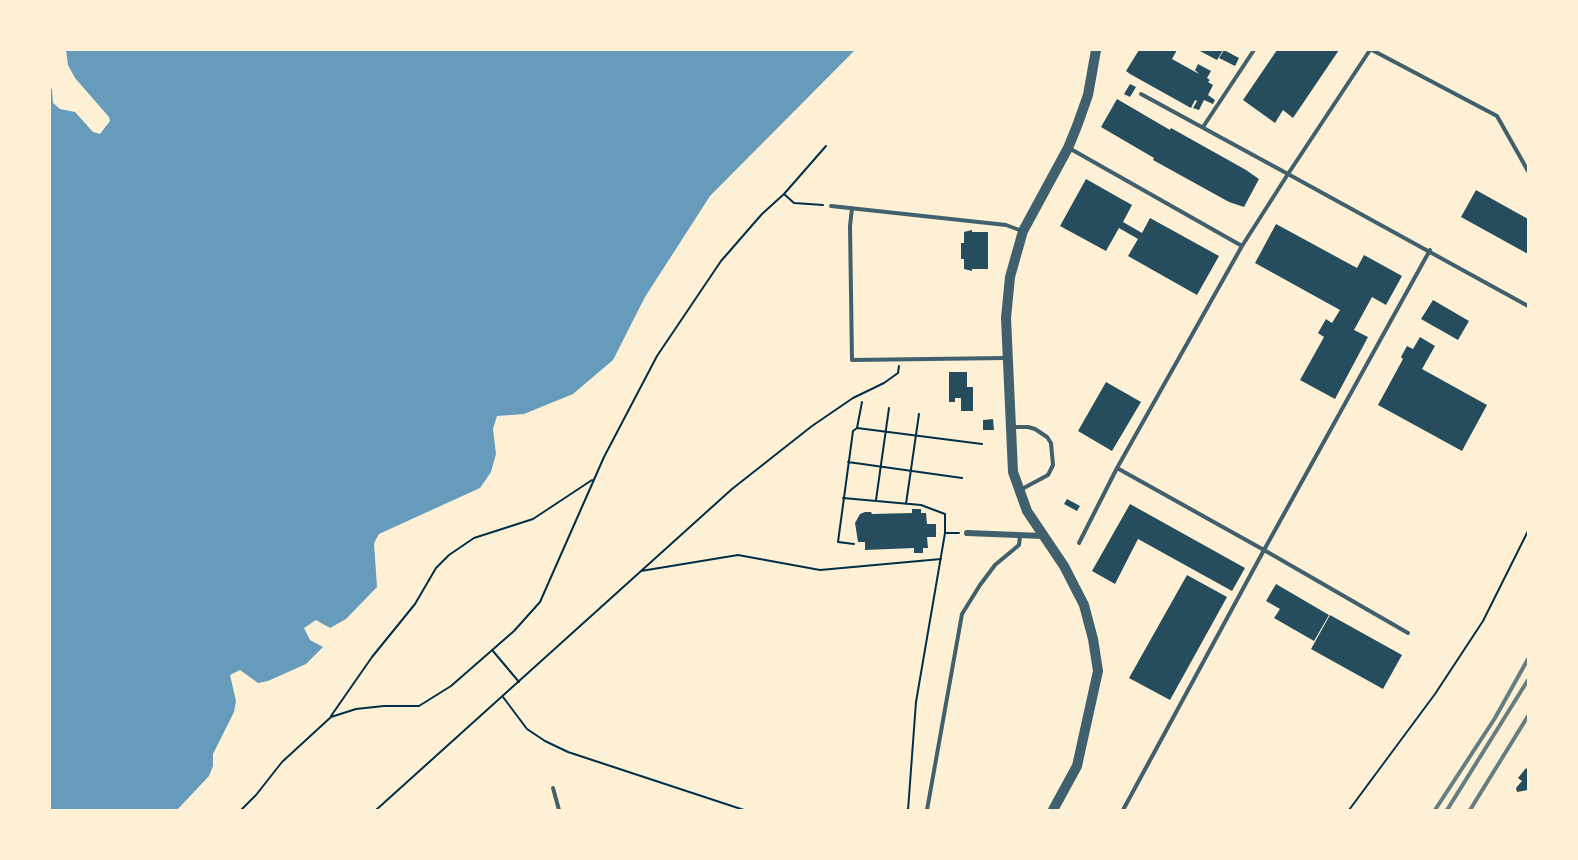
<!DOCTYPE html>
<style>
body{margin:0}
#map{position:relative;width:1578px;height:860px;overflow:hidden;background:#fdf0d5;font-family:Jost,sans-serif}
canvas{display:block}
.frame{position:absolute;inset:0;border:51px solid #fdf0d5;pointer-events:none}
</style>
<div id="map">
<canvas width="1578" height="860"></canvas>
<div class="frame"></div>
</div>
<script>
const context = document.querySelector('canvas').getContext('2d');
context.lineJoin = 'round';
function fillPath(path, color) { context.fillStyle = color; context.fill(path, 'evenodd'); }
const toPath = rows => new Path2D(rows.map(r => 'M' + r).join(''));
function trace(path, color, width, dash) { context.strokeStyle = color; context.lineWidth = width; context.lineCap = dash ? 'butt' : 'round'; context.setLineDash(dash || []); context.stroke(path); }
fillPath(toPath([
 [66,50,855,50,710,196,645,297,613,360,573,394,524,414,497,416,493,429,496,454,491,472,480,488,379,534,374,543,377,587,346,619,330,628,316,620,304,628,310,640,323,647,306,664,268,681,258,683,240,670,230,675,236,701,234,712,213,754,213,766,209,776,177,810,50,810,50,87,52,89,53,103,60,109,75,112,93,132,100,134,110,121,109,117,75,78,68,65]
]), '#669bbc');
fillPath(toPath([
 [1139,50,1177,50,1172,59,1199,74,1195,70,1198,64,1211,71,1207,78,1210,80,1208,82,1213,85,1208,95,1215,100,1213,104,1204,100,1199,110,1193,108,1197,101,1195,100,1191,108,1130,74,1126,71],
 [1198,50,1223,50,1217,60],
 [1224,50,1239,58,1235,66,1219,58],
 [1277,50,1339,50,1293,118,1283,110,1275,123,1243,100],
 [1130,84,1136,87,1130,97,1124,94],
 [1117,99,1170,130,1171,128,1246,170,1259,179,1244,207,1229,202,1153,160,1154,158,1101,127],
 [1086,179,1132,205,1123,222,1142,233,1150,218,1219,256,1197,295,1128,256,1138,239,1119,228,1106,251,1060,226],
 [1476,190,1528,219,1528,254,1461,217],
 [1276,224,1357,268,1364,255,1402,276,1386,305,1372,297,1354,330,1368,337,1335,399,1300,380,1324,337,1318,333,1326,319,1332,323,1340,310,1255,263],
 [972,230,972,232,988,232,988,269,972,269,972,271,964,269,964,259,961,259,961,243,964,243,964,232],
 [1433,300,1469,321,1458,340,1421,319],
 [1420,337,1435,346,1422,369,1487,405,1462,451,1378,405,1403,359,1401,357,1407,346,1413,349],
 [949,372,967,372,967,387,973,387,973,411,961,411,961,398,955,398,955,402,949,402],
 [1106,382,1141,402,1112,451,1078,431],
 [993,419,994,430,983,430,983,420],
 [1067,499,1080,506,1077,511,1064,504],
 [1130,504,1245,568,1232,591,1138,539,1115,584,1092,571],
 [912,509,921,509,921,513,926,513,927,524,936,524,936,537,927,537,928,548,923,548,923,553,914,553,914,548,865,550,865,542,858,542,855,523,860,514,865,512,871,512,872,514,912,513],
 [1187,575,1227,597,1170,700,1129,678],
 [1276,584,1329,615,1314,641,1274,618,1280,609,1266,601],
 [1330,615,1402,655,1383,689,1311,649],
 [1526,768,1528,770,1528,790,1517,792,1516,788,1522,781,1518,778]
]), '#264d5e');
trace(toPath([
 [784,194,794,203,823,205],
 [857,428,982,444],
 [848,462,962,478],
 [843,498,921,505,945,514,945,533],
 [876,500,889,408],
 [906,504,919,414],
 [854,544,838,542,853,431,857,428,862,402],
 [641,571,738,555,820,570,941,559],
 [493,651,519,682],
 [503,697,527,729,545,741,568,752,744,810],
 [331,716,372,657,415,604,436,568,449,555,474,538,533,519,592,480],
 [241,810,256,795,282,762,331,717,356,709,384,706,419,706,451,686,514,631,540,602,604,457,657,356,721,261,762,214,784,194,826,146],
 [376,810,732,489,812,426,853,398,884,383,898,373,899,366],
 [908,810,916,702,945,533,959,533],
 [1349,810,1435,694,1483,621,1528,531]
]), '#003049', 2);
trace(toPath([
 [1372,50,1497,116,1528,171],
 [1141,94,1288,174,1370,50],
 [1203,127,1254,50],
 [1069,148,1242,246,1288,174,1528,306],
 [831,206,1006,225,1022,231],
 [852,208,850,226,852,360,1005,358],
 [1242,246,1117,468,1264,550,1430,250],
 [1013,427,1028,427,1035,429,1047,437,1051,443,1053,465,1048,475,1022,489],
 [1079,543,1117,468],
 [553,788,559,810],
 [927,810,962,614,980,585,995,565,1019,545,1020,536],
 [1123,810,1264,550,1408,633]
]), '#3f606c', 4);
trace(toPath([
 [967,533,1043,536]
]), '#3f606c', 6);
trace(toPath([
 [1053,810,1077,766,1098,671,1093,639,1084,605,1064,566,1027,511,1013,472,1006,318,1010,277,1023,231,1068,148,1077,126,1088,95,1096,50]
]), '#3f606c', 10);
trace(toPath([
 [1435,810,1495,718,1528,659],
 [1447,810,1528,680],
 [1470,810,1528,716]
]), '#657d81', 4);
</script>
